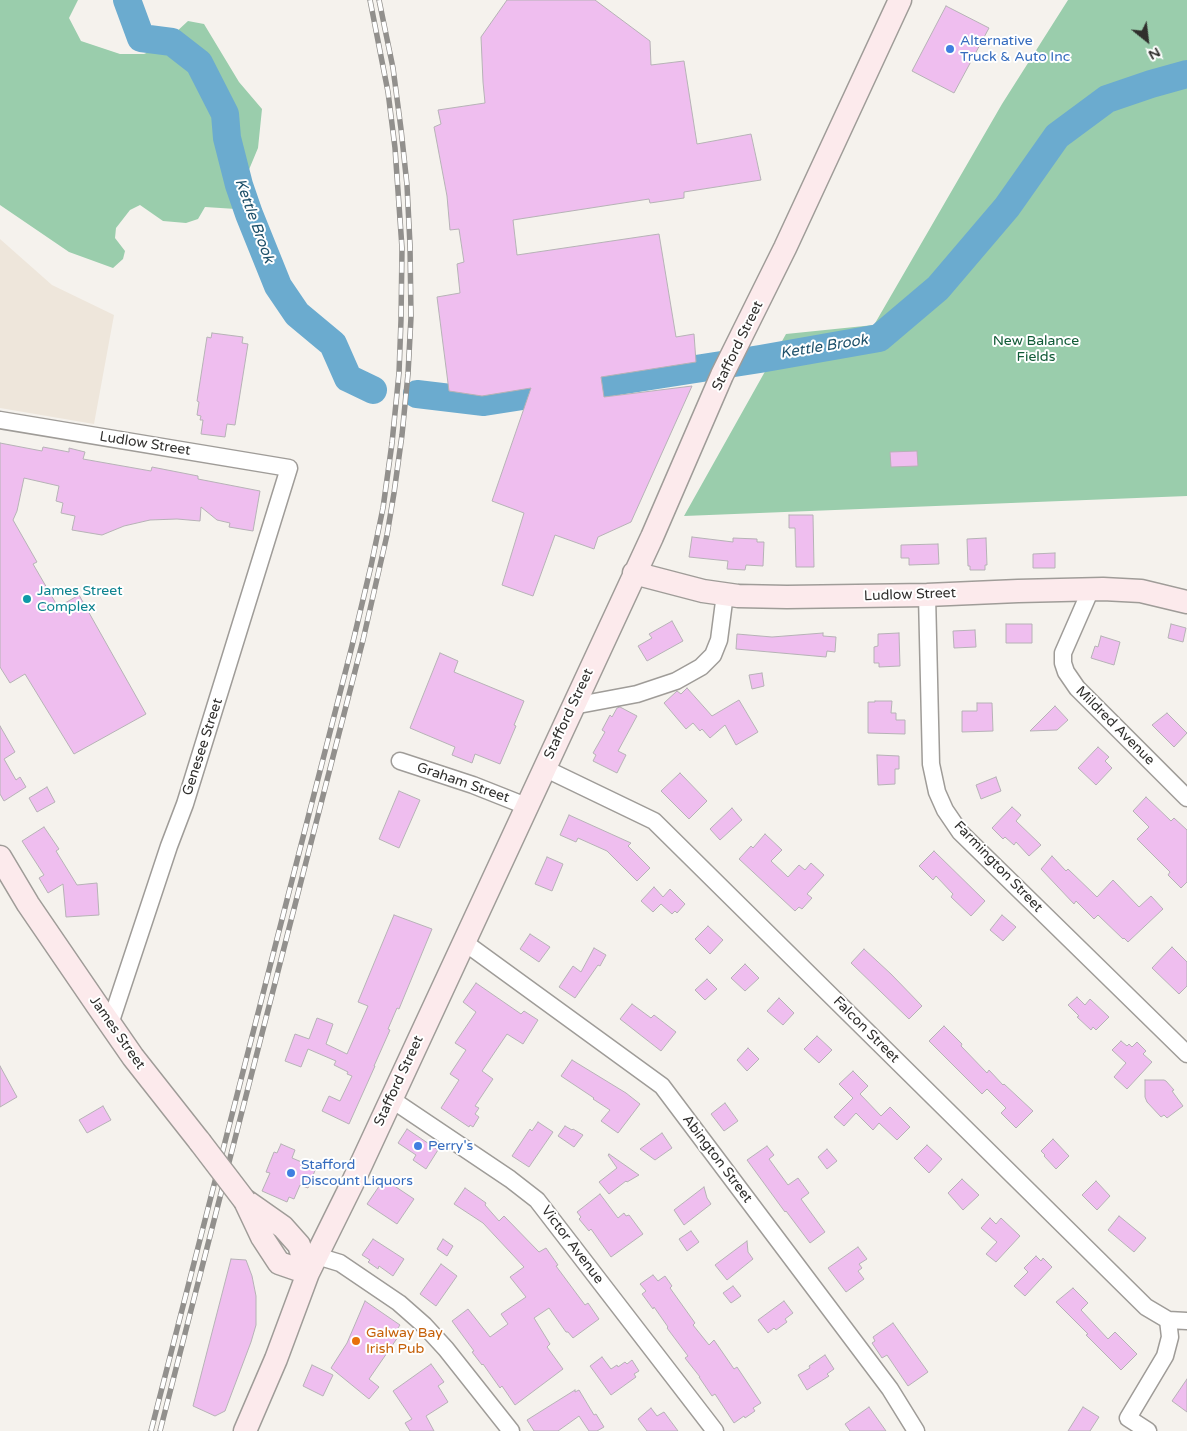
<!DOCTYPE html>
<style>
body{margin:0}
#map{position:relative;width:1187px;height:1431px;overflow:hidden;background:#f5f2ed;font-family:"Varela Round",sans-serif}
canvas{display:block}
.north{position:absolute;left:1122px;top:15px;width:50px;height:50px;-webkit-text-stroke:4px #fff;paint-order:stroke;rotate:151deg;font-size:14px;font-weight:700;line-height:20px;text-align:center;color:#302f2d}
.north::after{content:'';display:block;margin:auto;width:18px;height:22px;background:#302f2d;clip-path:polygon(50% 0,100% 100%,50% 72%,0 100%)}
</style>
<div id="map">
<canvas width="1187" height="1431"></canvas>
<div class="north">N</div>
</div>
<script>
const context = document.querySelector('canvas').getContext('2d');
context.lineJoin = 'round';
function fillPath(path, color) { context.fillStyle = color; context.fill(path, 'evenodd'); }
const toPath = rows => new Path2D(rows.map(r => 'M' + r).join(''));
function trace(path, color, width, dash) { context.strokeStyle = color; context.lineWidth = width; context.lineCap = dash ? 'butt' : 'round'; context.setLineDash(dash || []); context.stroke(path); }
function label(font, color, halo, rows, align = 'center') {
  context.font = font + ' "Varela Round",sans-serif'; context.lineWidth = 4; context.setLineDash([]); context.textBaseline = 'middle'; context.strokeStyle = halo; context.fillStyle = color; for (const [text, x, y, turn = 0] of rows) {
    context.save(); context.translate(x, y); context.rotate((+turn || 0) * Math.PI / 180); context.textAlign = isNaN(turn) ? turn : align; if (halo) context.strokeText(text, 0, 0); context.fillText(text, 0, 0); context.restore();
  }
}
fillPath(toPath([
 [0,239,52,285,114,315,94,424,0,408]
]), '#eee6db');
fillPath(toPath([
 [0,0,78,0,69,18,81,41,120,54,144,54,160,47,188,21,204,24,239,82,262,109,258,148,248,172,248,191,236,209,205,207,198,219,186,223,163,221,140,205,130,210,116,228,115,238,125,251,123,259,113,268,69,252,0,205],
 [1068,0,1187,0,1187,496,684,516,786,334,874,325,1002,104]
]), '#9acdac');
trace(toPath([
 [127,0,141,38,172,42,199,63,225,114,227,138,239,185,249,214,278,286,297,314,333,344,348,378,373,390],
 [417,394,484,402,760,359,879,338,938,288,1007,207,1057,136,1107,99,1151,84,1187,74]
]), '#6babcf', 28);
const building = toPath([
 [507,0,595,0,650,41,651,65,684,61,697,144,751,134,761,180,684,192,684,198,650,203,649,199,513,220,517,255,659,234,676,337,694,334,696,362,601,377,604,397,692,386,631,522,598,537,594,549,555,535,533,596,502,585,524,513,492,501,531,388,482,396,449,391,437,297,460,293,457,264,464,262,459,229,450,230,447,196,434,127,441,124,438,110,485,103,483,82,481,37,507,0],
 [946,6,989,28,954,93,912,71,946,6],
 [212,333,243,337,242,343,248,344,235,425,227,424,225,437,201,434,203,420,200,420,201,416,197,415,199,402,197,401,207,337,211,338,212,333],
 [0,443,42,451,43,447,69,452,69,448,85,452,83,459,151,471,152,467,198,476,198,479,260,491,253,531,229,527,230,523,217,520,201,507,200,521,177,519,150,520,124,526,102,535,72,530,75,516,61,513,63,503,56,501,59,486,24,478,17,511,13,520,37,562,33,564,58,607,79,595,146,714,74,754,25,674,10,683,0,667,0,443],
 [917,451,918,466,891,467,890,452,917,451],
 [789,515,813,515,814,567,796,567,795,528,789,528,789,515],
 [692,537,733,542,733,538,757,539,757,542,764,542,763,566,746,565,745,570,727,569,728,561,689,557,692,537],
 [986,538,987,565,985,565,985,570,970,570,970,566,968,566,967,539,986,538],
 [938,544,939,564,909,565,909,558,901,558,901,545,938,544],
 [1055,553,1055,568,1033,568,1033,554,1055,553],
 [672,621,683,641,647,661,638,646,652,638,649,634,672,621],
 [1006,624,1032,624,1032,643,1006,643,1006,624],
 [1171,624,1186,628,1183,642,1168,638,1171,624],
 [975,630,976,647,954,648,953,631,975,630],
 [823,633,823,636,836,637,835,652,827,651,826,657,736,649,737,634,772,637,823,633],
 [899,633,900,666,879,667,879,663,874,663,874,647,878,646,878,634,899,633],
 [1101,636,1120,642,1114,665,1091,658,1095,646,1098,647,1101,636],
 [440,653,458,661,454,672,524,701,514,725,516,726,500,764,475,754,472,763,452,755,455,747,410,728,440,653],
 [762,673,764,686,752,689,749,675,762,673],
 [687,688,712,716,739,700,758,732,736,745,725,725,710,738,702,729,700,731,693,723,686,729,664,703,677,691,681,694,687,688],
 [875,701,892,701,891,713,896,713,896,720,905,720,905,734,868,733,868,702,875,702,875,701],
 [977,703,992,703,993,731,962,732,962,711,977,711,977,703],
 [1055,706,1068,720,1057,730,1030,731,1055,706],
 [620,707,637,716,618,751,626,755,617,773,593,761,596,755,593,753,605,732,602,730,610,715,612,717,617,708,620,707],
 [1167,713,1187,733,1174,747,1152,725,1167,713],
 [0,726,15,752,4,759,16,780,20,777,26,787,4,801,0,794,0,726],
 [1098,747,1109,757,1105,761,1112,768,1096,785,1078,768,1098,747],
 [877,755,899,756,899,769,895,769,895,784,878,785,877,755],
 [680,773,707,801,689,819,661,791,680,773],
 [996,777,1001,791,981,799,976,785,996,777],
 [47,787,55,802,37,812,29,798,47,787],
 [399,791,420,800,399,848,379,839,399,791],
 [1146,797,1171,821,1174,818,1187,830,1187,882,1181,888,1168,875,1170,872,1137,839,1149,827,1133,811,1146,797],
 [1012,807,1021,815,1016,821,1041,845,1029,856,1016,842,1014,845,1005,837,1003,839,992,828,1012,807],
 [732,808,742,820,720,840,710,829,732,808],
 [569,815,631,843,628,846,650,868,637,881,607,851,578,838,576,842,560,835,569,815],
 [44,827,59,849,56,851,77,885,97,883,99,915,66,917,63,884,48,893,39,878,44,875,22,841,44,827],
 [765,834,782,850,771,861,788,877,799,865,805,870,811,863,824,875,807,894,812,898,802,909,799,907,795,911,739,859,751,846,753,848,765,834],
 [934,851,985,901,971,916,951,897,953,894,936,876,933,880,919,866,934,851],
 [1052,856,1066,871,1068,869,1097,897,1113,880,1139,907,1151,896,1163,909,1128,942,1124,938,1123,939,1098,915,1094,919,1076,901,1074,904,1041,869,1052,856],
 [547,857,563,864,552,891,535,884,547,857],
 [654,887,663,897,670,889,685,904,677,913,675,911,672,914,661,904,653,912,641,901,654,887],
 [394,915,432,929,399,1009,397,1008,388,1029,390,1030,374,1066,375,1066,349,1124,322,1111,329,1096,340,1101,352,1076,347,1074,348,1072,334,1065,336,1061,308,1049,301,1067,285,1061,295,1034,309,1039,317,1018,333,1024,326,1044,347,1054,368,1006,358,1002,394,915],
 [1002,915,1016,927,1003,941,990,930,1002,915],
 [708,926,723,940,710,954,695,939,708,926],
 [530,934,550,947,539,962,520,949,530,934],
 [1172,947,1187,962,1187,986,1179,994,1152,968,1172,947],
 [594,948,606,955,600,966,598,965,575,998,559,987,573,966,581,972,594,948],
 [864,949,891,974,922,1006,909,1019,851,963,864,949],
 [745,964,759,978,745,991,731,978,745,964],
 [707,979,717,989,705,1000,695,990,707,979],
 [476,983,521,1014,524,1011,538,1020,523,1044,507,1034,482,1071,493,1079,475,1106,479,1108,475,1114,479,1117,473,1127,470,1125,469,1127,441,1108,459,1080,450,1074,466,1050,455,1043,476,1012,463,1002,476,983],
 [1077,997,1085,1005,1090,999,1109,1017,1096,1030,1093,1027,1091,1030,1077,1017,1079,1016,1068,1005,1077,997],
 [779,998,794,1013,783,1025,767,1011,779,998],
 [632,1004,651,1018,654,1015,676,1032,661,1051,620,1019,632,1004],
 [944,1026,962,1044,961,1046,987,1073,989,1070,1003,1085,1004,1084,1033,1111,1016,1128,1001,1113,1006,1108,987,1089,982,1094,929,1041,944,1026],
 [817,1036,832,1050,819,1063,804,1049,817,1036],
 [1121,1041,1127,1046,1129,1044,1132,1047,1137,1042,1146,1051,1143,1054,1152,1062,1127,1089,1114,1077,1126,1063,1112,1050,1121,1041],
 [748,1048,759,1059,747,1071,737,1060,748,1048],
 [572,1060,626,1093,640,1104,618,1133,601,1121,610,1110,593,1099,594,1098,561,1076,572,1060],
 [0,1066,17,1097,0,1107,0,1066],
 [853,1071,868,1086,860,1094,881,1116,890,1107,910,1127,897,1140,879,1123,873,1130,856,1113,844,1126,834,1117,853,1098,839,1084,853,1071],
 [1145,1080,1164,1080,1166,1081,1174,1090,1172,1091,1183,1106,1167,1118,1164,1115,1161,1117,1147,1102,1145,1097,1145,1080],
 [725,1103,738,1121,724,1131,711,1114,725,1103],
 [103,1106,111,1120,87,1133,79,1120,103,1106],
 [538,1122,553,1132,529,1167,512,1156,530,1129,532,1131,538,1122],
 [565,1126,572,1130,573,1129,583,1135,574,1147,558,1136,565,1126],
 [407,1129,438,1150,426,1169,413,1160,416,1155,398,1143,407,1129],
 [662,1133,672,1148,655,1160,640,1149,662,1133],
 [1053,1139,1069,1156,1056,1169,1044,1156,1045,1155,1041,1151,1053,1139],
 [281,1144,295,1150,292,1158,316,1168,308,1188,300,1185,294,1199,289,1197,287,1202,262,1191,270,1173,266,1172,274,1152,277,1153,281,1144],
 [927,1145,942,1159,929,1173,914,1158,927,1145],
 [767,1146,774,1155,769,1159,788,1185,798,1178,809,1193,801,1199,825,1232,810,1243,786,1211,785,1212,747,1160,767,1146],
 [827,1149,837,1161,827,1169,818,1157,827,1149],
 [609,1154,639,1175,627,1182,626,1181,609,1194,599,1182,617,1168,608,1155,609,1154],
 [384,1179,414,1199,397,1224,367,1204,384,1179],
 [962,1179,979,1195,963,1210,948,1193,962,1179],
 [1096,1181,1110,1196,1097,1210,1082,1195,1096,1181],
 [704,1187,707,1198,711,1204,684,1225,674,1210,704,1187],
 [465,1188,486,1203,485,1205,499,1221,504,1216,539,1252,546,1248,558,1265,556,1266,585,1305,588,1303,599,1319,573,1338,568,1332,566,1332,549,1308,534,1318,550,1344,547,1347,563,1369,515,1405,502,1386,500,1388,483,1364,482,1365,472,1352,474,1351,452,1321,468,1309,490,1337,508,1324,501,1314,526,1297,510,1277,524,1267,483,1223,454,1204,465,1188],
 [600,1194,618,1218,624,1213,626,1216,629,1215,643,1234,611,1257,591,1229,589,1231,579,1219,581,1217,577,1212,600,1194],
 [1119,1216,1146,1238,1134,1252,1108,1230,1119,1216],
 [990,1218,996,1224,1001,1218,1020,1236,996,1262,986,1254,997,1242,981,1228,990,1218],
 [691,1231,699,1242,687,1251,679,1239,691,1231],
 [373,1239,404,1259,393,1276,379,1266,378,1269,368,1262,370,1260,362,1255,373,1239],
 [443,1239,453,1246,447,1256,437,1249,443,1239],
 [747,1241,748,1252,753,1259,727,1280,715,1265,747,1241],
 [858,1247,867,1259,859,1264,862,1268,858,1271,864,1279,846,1292,828,1268,858,1247],
 [1036,1256,1041,1261,1043,1258,1052,1267,1025,1296,1014,1286,1028,1272,1024,1268,1036,1256],
 [231,1259,246,1260,252,1276,256,1296,256,1325,251,1342,225,1411,215,1416,193,1406,231,1259],
 [441,1264,457,1276,436,1306,420,1294,441,1264],
 [653,1275,658,1281,665,1276,672,1286,670,1288,695,1323,693,1325,709,1345,714,1340,734,1369,737,1367,761,1403,753,1408,755,1411,745,1418,744,1416,734,1423,715,1394,712,1396,699,1377,700,1377,685,1358,688,1356,667,1328,668,1327,654,1307,653,1309,642,1294,646,1291,640,1284,653,1275],
 [733,1286,741,1296,731,1303,723,1293,733,1286],
 [1073,1288,1088,1303,1081,1310,1108,1339,1115,1332,1137,1354,1121,1370,1086,1335,1088,1334,1056,1302,1073,1288],
 [365,1301,400,1325,394,1334,398,1337,369,1379,379,1387,369,1399,331,1368,347,1343,365,1301],
 [784,1301,793,1313,785,1319,787,1322,776,1330,774,1328,768,1333,758,1320,784,1301],
 [893,1323,928,1372,908,1386,887,1355,882,1358,872,1343,875,1341,873,1337,893,1323],
 [825,1355,834,1369,827,1374,829,1376,807,1390,798,1375,810,1368,809,1366,825,1355],
 [602,1357,611,1369,617,1365,618,1367,625,1362,627,1364,632,1360,639,1371,634,1374,636,1377,611,1395,590,1366,602,1357],
 [431,1364,444,1382,438,1386,448,1402,426,1416,434,1431,410,1431,405,1423,412,1419,393,1391,431,1364],
 [312,1365,333,1375,323,1396,303,1386,312,1365],
 [1187,1379,1187,1412,1172,1401,1187,1379],
 [575,1390,575,1392,579,1390,594,1415,596,1414,604,1427,597,1431,589,1431,579,1416,558,1431,534,1431,527,1420,575,1390],
 [869,1407,886,1431,850,1431,845,1424,869,1407],
 [1083,1407,1099,1417,1090,1431,1068,1431,1083,1407],
 [651,1408,657,1416,664,1412,678,1431,647,1431,638,1419,651,1408]
]);
fillPath(building, '#efbeef');
trace(building, '#b6b2b6', 1);
const street = toPath([
 [0,420,289,468,185,804,169,846,110,1024],
 [1091,589,1063,653,1063,663,1066,672,1077,688,1187,798],
 [927,595,931,764,937,792,945,810,960,832,1187,1054],
 [573,706,637,694,676,681,701,667,713,655,719,640,725,594],
 [400,761,473,785,526,806],
 [544,768,654,821,1146,1307,1168,1320],
 [464,942,662,1086,890,1389,916,1431],
 [391,1099,510,1179,537,1200,715,1431],
 [317,1256,340,1263,399,1303,424,1325,446,1349,511,1431],
 [1168,1320,1187,1321],
 [1148,1431,1128,1418,1165,1356,1170,1337,1168,1320]
]);
const secondary = toPath([
 [634,573,703,591,738,596,787,597,927,595,1018,591,1103,589,1141,591,1187,602],
 [0,857,28,904,97,1005,133,1057,200,1142],
 [245,1201,262,1237,279,1263,308,1273],
 [246,1201,283,1227,299,1245,308,1273],
 [245,1431,276,1359,308,1273,352,1184,652,537,722,375,785,248,900,0]
]);
trace(street, '#9f9c98', 19);
trace(secondary, '#9f9c98', 25);
trace(street, '#fff', 16);
trace(secondary, '#fceaec', 22);
const rail = toPath([
 [151,1431,352,646,371,566,383,508,392,443,399,373,401,320,402,248,395,148,388,92,370,0],
 [160,1431,363,640,387,535,394,493,402,435,408,374,411,317,410,245,407,185,401,129,393,68,379,0]
]);
trace(rail, '#92908d', 5.5);
trace(rail, '#fff', 4, [11]);
const secondaryBridge = toPath([
 [200,1142,245,1201]
]);
trace(secondaryBridge, '#9f9c98', 25, []);
trace(secondaryBridge, '#fceaec', 22);
for (const [x, y, r, color] of [
 [950,49,5,"#3f7fe0"],
 [27,599,5,"#0f9aa8"],
 [418,1146,5,"#3f7fe0"],
 [291,1173,5,"#3f7fe0"],
 [356,1341,5,"#e8710a"]
]) { const dot = new Path2D(); dot.arc(x, y, r, 0, 2 * Math.PI); context.fillStyle = color; context.fill(dot); trace(dot, '#fff', 2); }
label('14px', '#366cbe', '#fff', [
 ["Alternative",960,41],
 ["Truck & Auto Inc",960,57],
 ["Perry's",428,1146],
 ["Stafford",301,1165],
 ["Discount Liquors",301,1181]
], 'left');
label('14px', '#115b37', '#fff', [
 ["New Balance",1036,341],
 ["Fields",1036,357]
]);
label('14px', '#302f2d', '#fff', [
 ["Stafford Street",738,346,-64],
 ["Ludlow Street",145,444,9],
 ["Ludlow Street",910,595,-2],
 ["Stafford Street",569,714,-65],
 ["Mildred Avenue",1115,726,45],
 ["Genesee Street",203,747,-72],
 ["Graham Street",463,783,19],
 ["Farmington Street",998,867,46],
 ["Falcon Street",866,1030,45],
 ["James Street",117,1033,55],
 ["Stafford Street",399,1081,-65],
 ["Abington Street",717,1159,53],
 ["Victor Avenue",572,1245,53]
]);
label('14px', '#0d838f', '#fff', [
 ["James Street",37,591],
 ["Complex",37,607]
], 'left');
label('14px', '#c56008', '#fff', [
 ["Galway Bay",366,1333],
 ["Irish Pub",366,1349]
], 'left');
label('italic 15px', '#1e516b', '#fff', [
 ["Kettle Brook",254,221,70],
 ["Kettle Brook",824,347,-9]
]);
</script>
